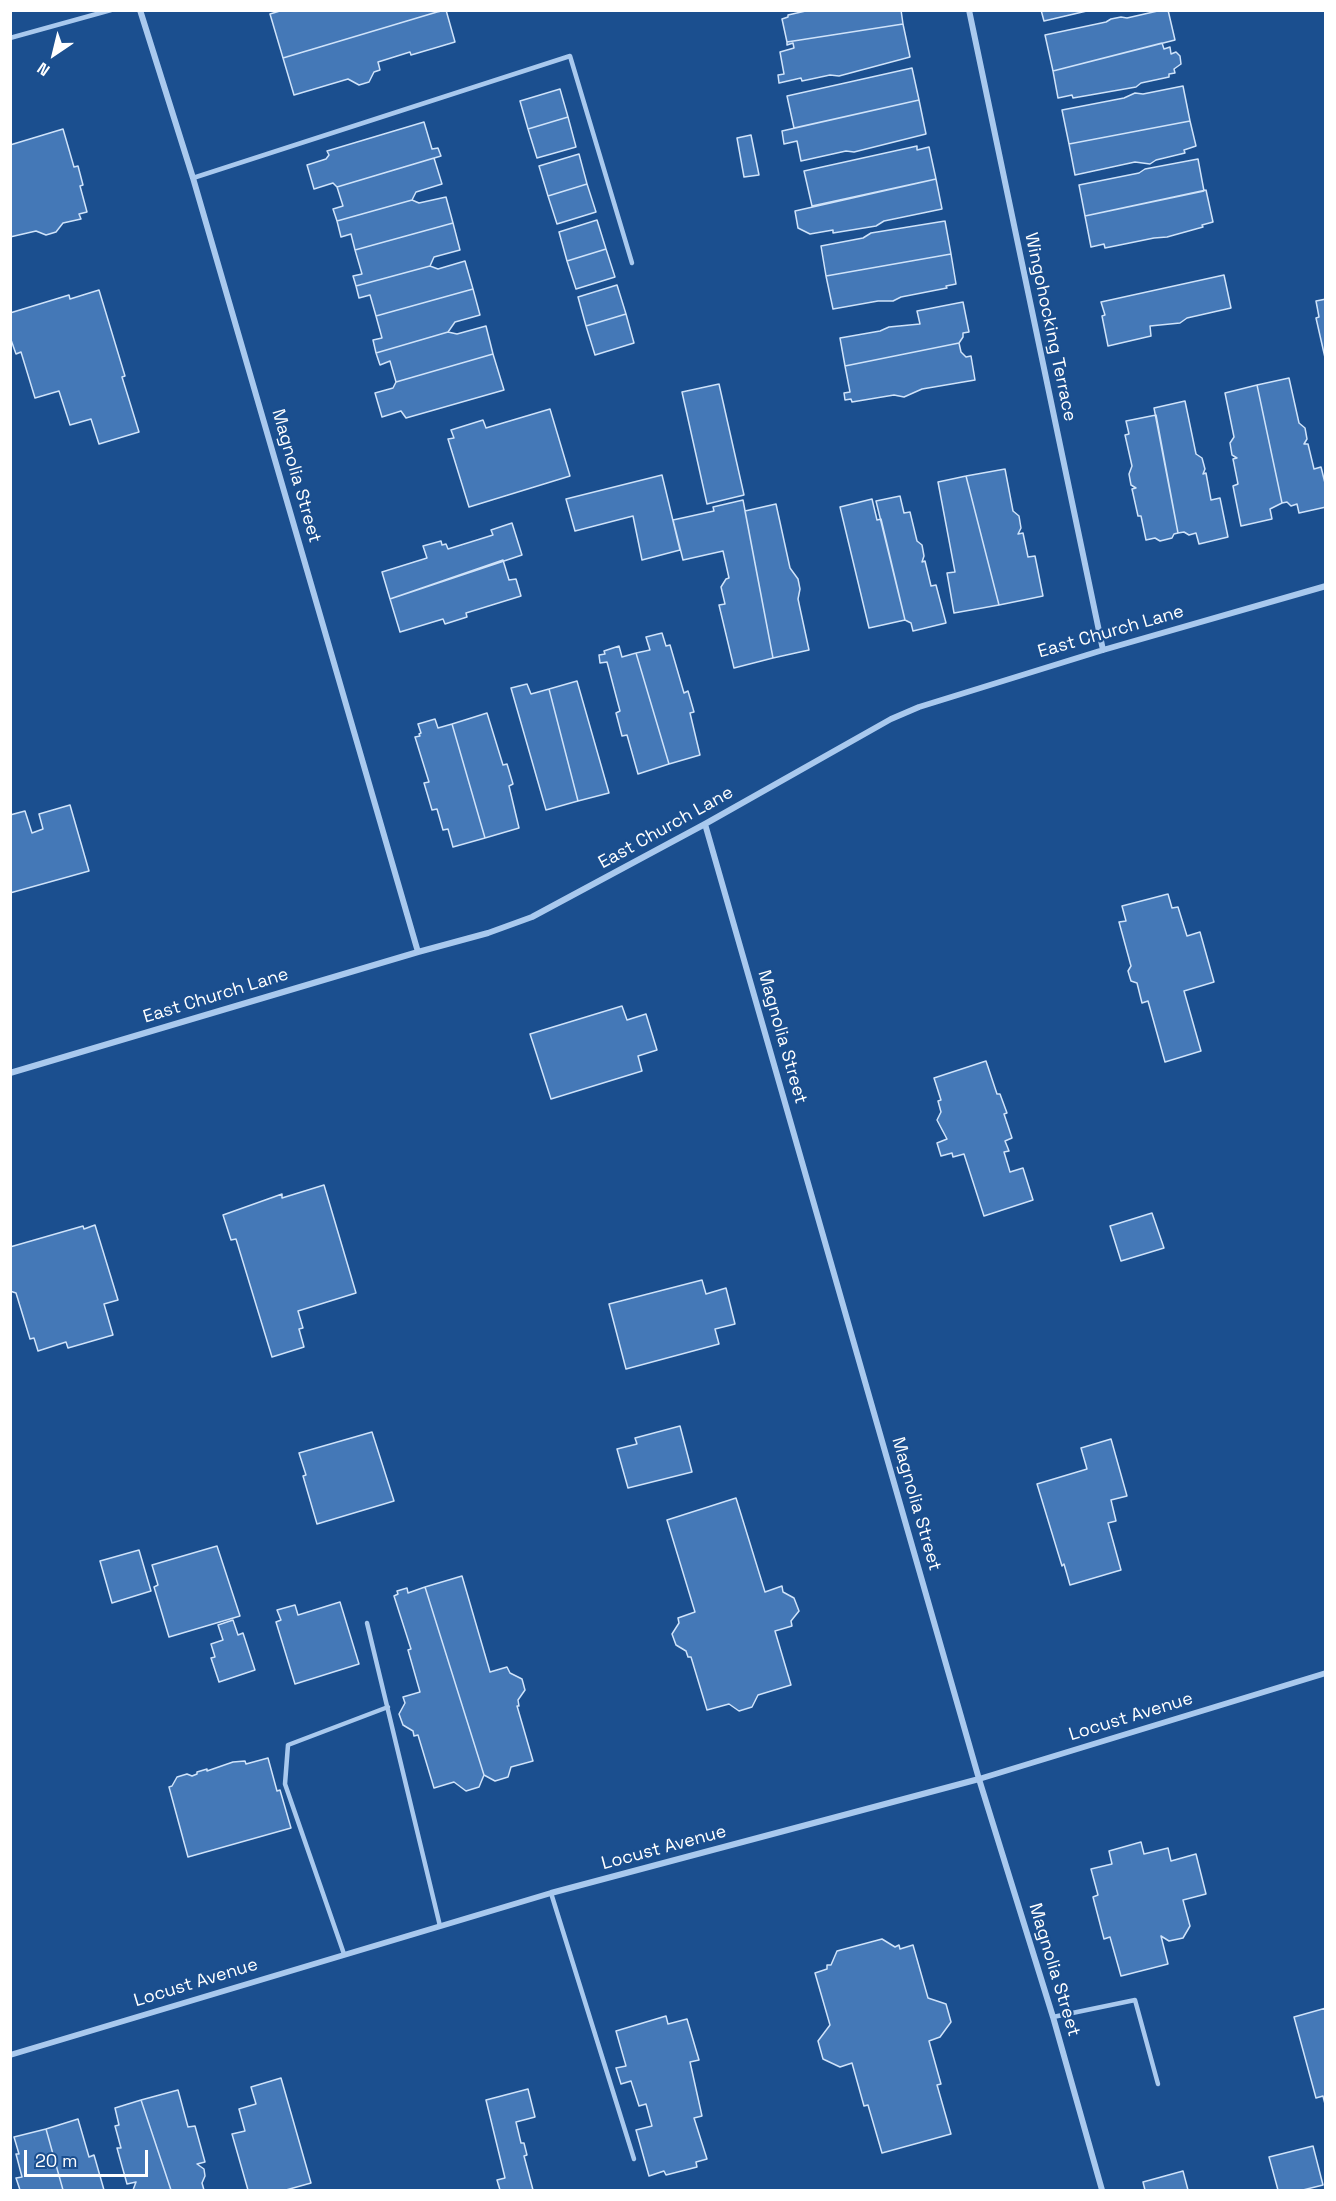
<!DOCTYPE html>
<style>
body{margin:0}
#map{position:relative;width:1336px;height:2201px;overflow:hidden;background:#1b4f8f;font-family:"Space Grotesk",sans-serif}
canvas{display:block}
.frame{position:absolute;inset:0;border:12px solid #fff;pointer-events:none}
.north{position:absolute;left:24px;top:24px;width:60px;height:60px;-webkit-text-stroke:4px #1b4f8f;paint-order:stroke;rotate:215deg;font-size:16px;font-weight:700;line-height:24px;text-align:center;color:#fff}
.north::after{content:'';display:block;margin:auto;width:21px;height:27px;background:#fff;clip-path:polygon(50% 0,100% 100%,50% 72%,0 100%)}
.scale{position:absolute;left:24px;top:2150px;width:124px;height:27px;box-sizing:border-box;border:3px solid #fff;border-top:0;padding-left:8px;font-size:18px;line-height:21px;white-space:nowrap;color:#fff;-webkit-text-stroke:4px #1b4f8f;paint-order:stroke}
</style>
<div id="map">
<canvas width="1336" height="2201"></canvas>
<div class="frame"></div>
<div class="north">N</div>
<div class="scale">20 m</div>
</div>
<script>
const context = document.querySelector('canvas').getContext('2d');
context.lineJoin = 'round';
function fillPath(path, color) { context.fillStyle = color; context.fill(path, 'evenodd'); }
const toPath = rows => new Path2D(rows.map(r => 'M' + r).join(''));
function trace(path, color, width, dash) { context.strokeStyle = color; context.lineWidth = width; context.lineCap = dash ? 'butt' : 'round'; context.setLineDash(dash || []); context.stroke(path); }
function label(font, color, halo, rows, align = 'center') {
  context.font = font + ' "Space Grotesk",sans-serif'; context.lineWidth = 4.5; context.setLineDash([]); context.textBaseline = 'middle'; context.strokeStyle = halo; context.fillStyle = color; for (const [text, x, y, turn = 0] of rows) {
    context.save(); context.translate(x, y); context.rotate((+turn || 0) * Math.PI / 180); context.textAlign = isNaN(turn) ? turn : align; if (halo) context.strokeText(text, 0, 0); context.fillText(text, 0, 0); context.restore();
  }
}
const building = toPath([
 [283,10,436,10,437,12,283,58,270,14,283,10],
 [446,10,455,42,411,55,410,52,378,62,380,70,374,72,369,82,359,85,348,79,294,95,283,58,437,12,446,10],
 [810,10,901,10,903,24,787,42,782,19,788,17,788,15,810,10],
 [1041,10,1091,10,1044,21,1041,10],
 [1162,10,1168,10,1175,40,1053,71,1045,35,1106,22,1111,19,1121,17,1127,18,1162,10],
 [903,24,910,57,839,76,830,75,802,81,801,78,779,83,778,75,784,74,780,52,794,48,793,43,787,45,787,42,903,24],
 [1162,43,1164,49,1170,47,1171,54,1176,52,1180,56,1181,64,1174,69,1175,73,1169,74,1169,77,1141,83,1136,87,1073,98,1072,95,1058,98,1053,71,1162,43],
 [912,68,919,100,794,128,787,96,912,68],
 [1183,86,1190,121,1069,144,1062,110,1124,98,1135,93,1143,94,1183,86],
 [560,89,568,117,528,129,520,101,560,89],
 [919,100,926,134,854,152,846,151,801,161,797,141,784,144,782,131,919,100],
 [568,117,576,147,537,158,528,129,568,117],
 [1190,121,1196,146,1184,150,1185,153,1156,160,1150,164,1135,162,1075,175,1069,144,1190,121],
 [424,122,432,149,438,148,441,156,337,187,333,183,314,189,307,165,326,159,329,155,327,151,424,122],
 [63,129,74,167,78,166,83,185,80,186,87,212,79,214,81,219,63,223,56,232,46,235,36,231,10,237,10,145,63,129],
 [751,135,759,175,744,177,737,138,751,135],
 [917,146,917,150,929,147,936,179,812,206,804,171,917,146],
 [579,154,587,184,548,196,539,166,579,154],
 [434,158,442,184,416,192,412,200,337,221,333,209,343,206,337,187,434,158],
 [1198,159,1204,191,1085,216,1079,185,1139,173,1145,169,1198,159],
 [936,179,942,209,884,221,876,226,833,233,833,230,810,234,798,228,795,211,936,179],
 [587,184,596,212,557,224,548,196,587,184],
 [1206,190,1213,222,1202,225,1203,227,1167,237,1154,238,1105,248,1104,244,1091,247,1085,216,1206,190],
 [446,197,453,223,355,250,351,234,341,237,337,221,412,200,419,203,446,197],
 [597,220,606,249,567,261,559,232,597,220],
 [945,221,951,254,826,276,821,246,863,238,871,233,945,221],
 [453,223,460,250,434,257,430,266,356,286,353,276,362,274,355,250,453,223],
 [606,249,615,277,576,289,567,261,606,249],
 [951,254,956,284,946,286,947,288,901,297,893,301,878,301,833,309,826,276,951,254],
 [465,261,473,289,376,316,370,295,359,298,356,286,430,266,438,269,465,261],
 [1224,275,1231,308,1187,318,1180,323,1150,326,1151,336,1108,346,1102,316,1105,315,1101,302,1224,275],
 [617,285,626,314,586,326,578,297,617,285],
 [473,289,480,315,455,322,448,332,376,353,373,340,382,338,376,316,473,289],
 [99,290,125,376,122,377,139,432,99,444,91,419,70,425,59,391,35,398,21,352,16,354,10,337,10,313,69,295,70,299,99,290],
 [1326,299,1326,362,1316,318,1319,317,1316,301,1326,299],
 [963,302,969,332,963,333,963,337,959,343,845,366,840,338,880,331,889,327,920,324,917,311,963,302],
 [626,314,634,343,595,355,586,326,626,314],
 [486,326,493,354,396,382,390,361,380,365,376,353,448,332,457,334,486,326],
 [959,343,961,352,966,357,971,356,975,380,922,389,904,397,894,395,852,402,851,399,845,400,844,393,850,392,845,366,959,343],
 [493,354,504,390,406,418,401,411,382,417,375,393,393,388,396,382,493,354],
 [1289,378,1299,423,1305,428,1307,439,1304,444,1308,444,1314,469,1321,467,1326,487,1326,507,1299,513,1297,504,1291,506,1287,502,1282,503,1257,385,1289,378],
 [719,384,744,495,707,504,682,392,719,384],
 [1257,385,1282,503,1270,509,1272,519,1241,526,1233,486,1238,484,1233,459,1237,458,1232,455,1230,443,1234,437,1225,393,1257,385],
 [1185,401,1196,454,1202,458,1205,469,1203,474,1206,473,1211,500,1220,498,1228,537,1199,544,1196,533,1189,535,1184,532,1178,533,1154,408,1185,401],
 [550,409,570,476,469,507,448,439,454,438,451,430,483,420,486,428,550,409],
 [1156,415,1178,533,1174,534,1172,538,1160,541,1155,538,1146,540,1141,516,1138,516,1132,489,1136,488,1131,485,1129,474,1132,466,1125,435,1129,434,1126,421,1156,415],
 [1005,469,1013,511,1019,516,1021,528,1018,534,1023,533,1028,557,1035,556,1043,596,999,605,966,476,1005,469],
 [662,475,680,550,642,560,633,516,575,531,566,499,662,475],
 [966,476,999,605,954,613,947,573,955,572,938,482,966,476],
 [900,496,904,513,910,512,917,541,922,545,924,556,922,562,925,561,931,586,936,585,946,623,913,631,911,623,905,620,876,501,900,496],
 [872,499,877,520,881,519,905,620,869,628,840,507,872,499],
 [743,500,773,658,734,668,719,605,725,604,721,587,726,579,729,578,723,551,683,560,673,520,714,511,713,507,743,500],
 [776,504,790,568,798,579,800,589,798,599,809,650,773,658,745,511,776,504],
 [512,523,522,555,390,599,382,572,427,558,423,546,441,541,442,545,446,544,448,549,493,535,491,530,512,523],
 [503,560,509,580,516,579,521,596,466,613,467,617,445,624,443,619,400,632,390,599,503,560],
 [662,633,666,646,670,645,684,693,688,691,694,712,690,713,700,755,669,764,636,653,650,650,646,637,662,633],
 [619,646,622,657,636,653,669,764,638,774,627,735,622,736,616,713,620,711,607,662,600,663,599,655,605,654,604,651,619,646],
 [577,681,609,793,578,801,549,689,577,681],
 [527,684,531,694,549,689,578,801,546,810,511,688,527,684],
 [487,713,503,765,507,764,513,784,509,786,519,828,485,838,452,724,487,713],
 [435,719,438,728,452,724,485,838,453,847,448,829,443,830,437,809,432,810,424,783,429,782,415,737,420,736,419,734,421,733,418,724,435,719],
 [70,805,89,871,10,893,10,815,25,811,32,833,43,829,39,814,70,805],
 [1168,894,1172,908,1178,907,1187,936,1200,932,1214,982,1184,991,1201,1051,1165,1062,1148,1001,1142,1003,1137,983,1131,981,1128,971,1131,966,1119,922,1126,921,1122,906,1168,894],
 [622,1006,627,1020,646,1014,657,1050,638,1056,642,1071,551,1099,530,1034,622,1006],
 [986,1061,997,1094,1000,1094,1007,1113,1004,1114,1012,1138,1005,1141,1009,1151,1004,1152,1010,1172,1023,1168,1033,1200,984,1216,964,1154,953,1157,952,1153,941,1156,937,1143,947,1139,937,1120,941,1112,938,1101,941,1100,934,1078,986,1061],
 [324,1185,356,1293,298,1311,303,1328,299,1329,304,1347,272,1357,236,1239,231,1240,223,1215,282,1194,282,1198,324,1185],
 [1152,1213,1164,1248,1121,1261,1110,1226,1152,1213],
 [95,1225,118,1300,104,1304,113,1335,68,1348,66,1342,38,1351,34,1338,30,1339,16,1293,10,1291,10,1247,83,1226,84,1229,95,1225],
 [702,1280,706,1294,726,1288,735,1324,715,1329,719,1344,626,1369,609,1304,702,1280],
 [680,1426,692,1472,628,1488,617,1449,637,1444,635,1438,680,1426],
 [372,1432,394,1501,317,1524,303,1476,306,1475,299,1453,372,1432],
 [1111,1439,1127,1496,1111,1500,1116,1521,1108,1523,1121,1570,1070,1585,1064,1564,1062,1566,1037,1484,1087,1469,1081,1448,1111,1439],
 [736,1498,765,1592,782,1586,783,1592,794,1598,799,1611,791,1621,792,1626,775,1631,791,1685,758,1695,752,1707,739,1711,729,1704,707,1710,691,1657,688,1657,686,1651,676,1645,672,1634,679,1623,678,1618,695,1612,667,1520,736,1498],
 [217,1546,240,1616,169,1637,154,1587,158,1585,152,1565,217,1546],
 [139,1550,151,1591,112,1603,100,1561,139,1550],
 [462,1576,490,1672,507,1667,510,1673,522,1679,525,1690,518,1700,519,1706,517,1706,533,1761,511,1767,508,1777,495,1781,484,1775,425,1587,462,1576],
 [425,1587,484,1775,479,1787,466,1791,454,1782,434,1788,418,1735,414,1736,413,1731,403,1725,399,1714,405,1703,403,1697,420,1692,408,1650,411,1649,394,1596,398,1594,397,1591,407,1588,408,1593,425,1587],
 [340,1602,359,1664,295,1684,276,1622,281,1620,277,1610,295,1605,298,1615,340,1602],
 [233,1620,238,1635,243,1633,255,1670,219,1682,211,1658,215,1657,211,1644,223,1640,218,1625,233,1620],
 [268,1758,277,1791,280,1790,291,1828,188,1857,169,1787,172,1786,177,1777,187,1774,192,1776,197,1774,197,1772,207,1769,207,1771,233,1762,245,1761,246,1764,268,1758],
 [1141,1842,1144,1854,1168,1848,1171,1861,1196,1854,1206,1894,1183,1900,1190,1926,1183,1938,1169,1941,1161,1936,1168,1964,1121,1976,1110,1937,1104,1939,1093,1897,1098,1895,1091,1869,1112,1864,1109,1851,1141,1842],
 [882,1939,895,1947,899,1945,900,1949,913,1945,928,1998,946,2004,951,2022,940,2037,929,2041,941,2084,937,2085,951,2134,882,2153,868,2105,864,2106,852,2063,840,2067,823,2059,818,2041,830,2025,815,1973,827,1969,827,1965,831,1965,837,1951,882,1939],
 [1326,2008,1326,2104,1325,2104,1323,2096,1316,2098,1294,2017,1326,2008],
 [666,2016,668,2024,687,2019,699,2060,690,2062,702,2116,694,2118,707,2159,696,2162,697,2167,666,2175,664,2171,649,2176,636,2130,652,2126,646,2104,639,2106,631,2081,621,2084,616,2068,626,2066,616,2031,666,2016],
 [281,2078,311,2183,286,2190,248,2190,232,2134,245,2131,239,2109,256,2104,251,2087,281,2078],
 [528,2089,535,2117,516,2122,521,2143,524,2143,527,2155,524,2156,533,2190,500,2190,497,2180,505,2178,486,2100,528,2089],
 [178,2090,188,2127,195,2126,205,2162,197,2164,204,2169,205,2176,202,2183,204,2190,171,2190,141,2100,178,2090],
 [141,2100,171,2190,133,2190,136,2182,127,2184,117,2148,121,2148,115,2126,119,2125,115,2108,141,2100],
 [78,2119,89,2157,94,2155,104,2190,63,2190,46,2129,78,2119],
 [46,2129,63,2190,20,2190,16,2178,22,2177,16,2154,19,2154,14,2137,46,2129],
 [1313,2146,1323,2185,1303,2190,1278,2190,1269,2157,1313,2146],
 [1183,2171,1188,2190,1145,2190,1143,2182,1183,2171]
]);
fillPath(building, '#4478b7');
trace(building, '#cfe3fa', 1.5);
trace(toPath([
 [10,38,111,10],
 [193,178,570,56,632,263],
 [367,1623,440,1926],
 [551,1893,634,2159],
 [344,1954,285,1784,288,1745,388,1707],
 [1053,2017,1135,2000,1158,2084]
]), '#a9c9ee', 4.5);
trace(toPath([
 [140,10,193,178,418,952],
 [969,10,1103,650],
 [705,824,979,1779,1053,2017,1102,2190],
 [10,1073,418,952,488,933,532,917,705,824,891,719,919,707,1103,650,1326,586],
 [10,2055,551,1893,979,1779,1326,1673]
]), '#a9c9ee', 6);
label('18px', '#fff', '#1b4f8f', [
 ["Wingohocking Terrace",1050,327,78],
 ["Magnolia Street",296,476,74],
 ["East Church Lane",1111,632,-16],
 ["East Church Lane",666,828,-29],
 ["East Church Lane",216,996,-17],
 ["Magnolia Street",782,1037,74],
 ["Magnolia Street",916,1504,74],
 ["Locust Avenue",1131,1717,-17],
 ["Locust Avenue",664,1848,-15],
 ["Magnolia Street",1054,1970,73],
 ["Locust Avenue",196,1983,-17]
]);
</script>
